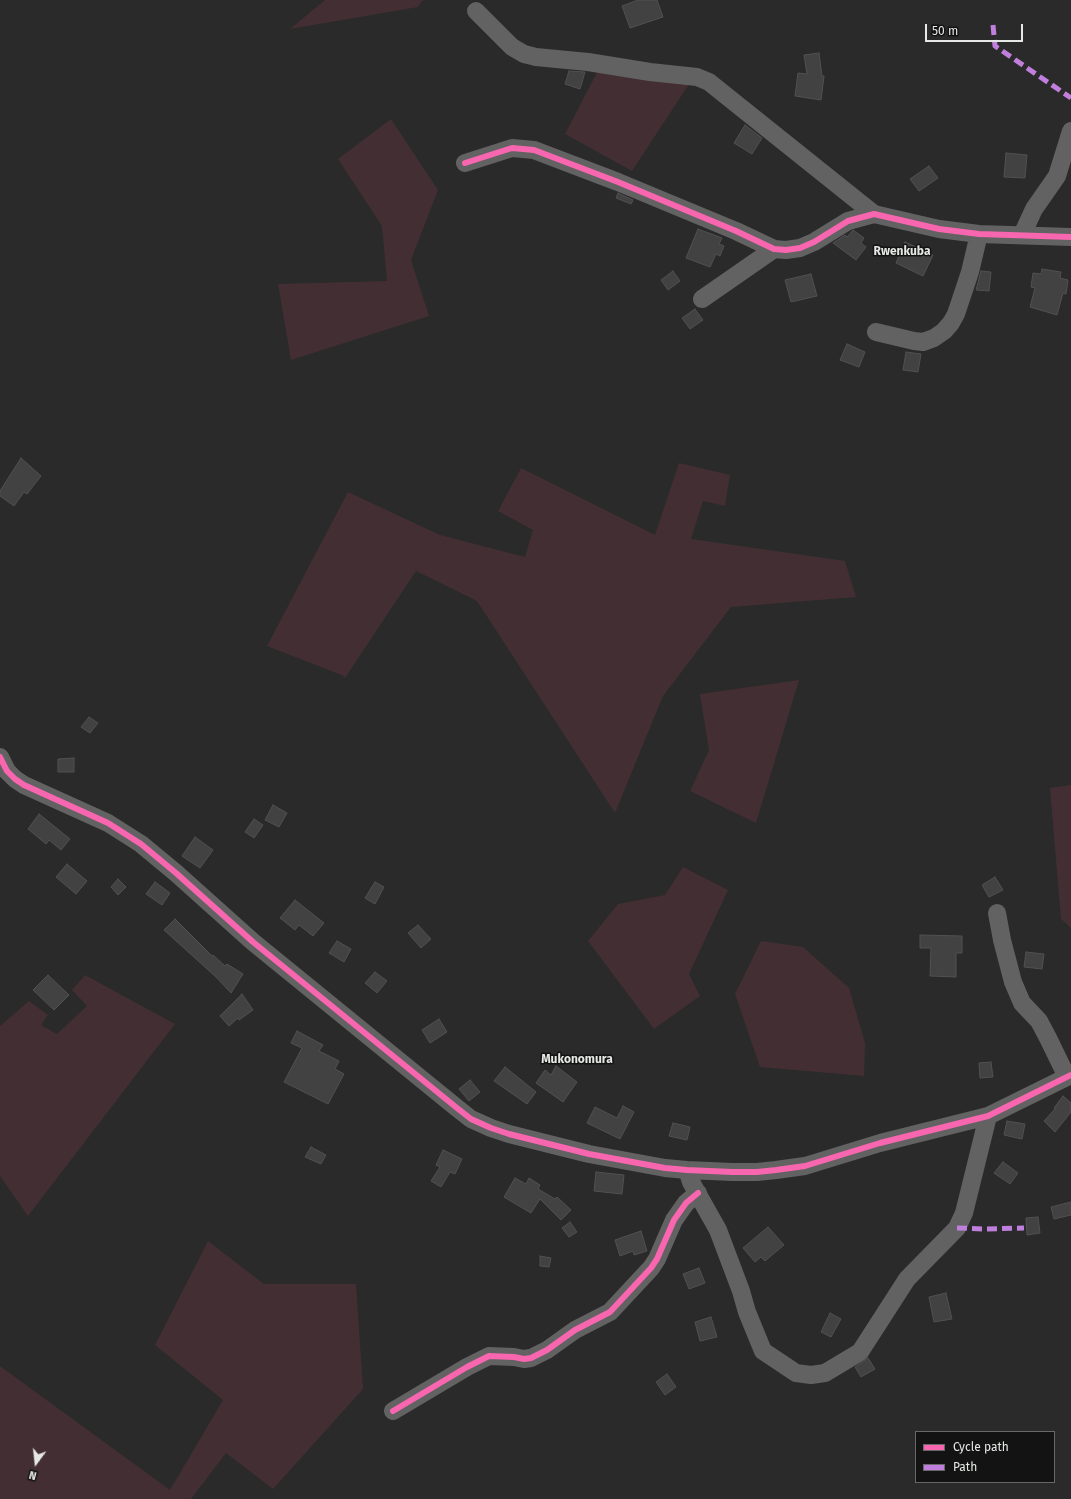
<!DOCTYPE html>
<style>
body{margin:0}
#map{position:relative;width:1071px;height:1499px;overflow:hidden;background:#292a29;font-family:"Fira Sans",sans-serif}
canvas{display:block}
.legend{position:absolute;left:915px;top:1431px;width:140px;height:52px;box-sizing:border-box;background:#121312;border:1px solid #676867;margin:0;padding:5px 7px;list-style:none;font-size:12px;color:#e6e8e6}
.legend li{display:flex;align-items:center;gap:8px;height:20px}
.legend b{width:20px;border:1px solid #676867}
.north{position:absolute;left:16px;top:1443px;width:40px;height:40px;-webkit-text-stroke:3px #121312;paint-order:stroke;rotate:195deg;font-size:11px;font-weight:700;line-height:16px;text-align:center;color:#e6e8e6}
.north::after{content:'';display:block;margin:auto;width:14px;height:18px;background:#e6e8e6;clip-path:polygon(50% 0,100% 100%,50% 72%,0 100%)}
.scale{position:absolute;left:925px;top:24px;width:98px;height:18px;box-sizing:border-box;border:2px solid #e6e8e6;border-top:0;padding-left:5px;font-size:12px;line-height:14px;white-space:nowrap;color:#e6e8e6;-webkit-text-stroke:3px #121312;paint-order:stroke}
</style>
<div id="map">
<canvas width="1071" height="1499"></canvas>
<ul class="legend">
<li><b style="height:5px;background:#f766af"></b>Cycle path</li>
<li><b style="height:5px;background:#c07fdc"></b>Path</li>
</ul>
<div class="north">N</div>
<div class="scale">50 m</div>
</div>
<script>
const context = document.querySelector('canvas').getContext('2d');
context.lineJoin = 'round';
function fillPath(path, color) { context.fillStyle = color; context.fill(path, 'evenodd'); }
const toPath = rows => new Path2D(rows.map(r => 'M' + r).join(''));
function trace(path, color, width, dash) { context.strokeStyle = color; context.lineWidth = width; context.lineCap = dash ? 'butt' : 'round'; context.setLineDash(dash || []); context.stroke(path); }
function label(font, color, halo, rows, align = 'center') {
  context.font = font + ' "Fira Sans",sans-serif'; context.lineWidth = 3; context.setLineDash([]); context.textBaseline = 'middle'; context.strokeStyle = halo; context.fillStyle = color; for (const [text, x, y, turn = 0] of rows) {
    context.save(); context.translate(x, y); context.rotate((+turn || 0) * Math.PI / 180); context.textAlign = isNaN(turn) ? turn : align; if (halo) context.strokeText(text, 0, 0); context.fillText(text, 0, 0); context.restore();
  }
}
fillPath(toPath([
 [325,0,423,0,418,7,290,29],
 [605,57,691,81,632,171,565,134],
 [391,119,438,190,411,260,429,316,291,360,278,284,387,281,382,226,338,159],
 [679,463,730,475,725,506,703,501,691,539,845,561,856,597,731,607,663,696,615,813,477,601,416,571,345,678,344,676,267,646,348,492,440,535,525,557,533,530,498,511,521,468,655,535],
 [799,680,756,823,690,791,709,750,700,694],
 [1071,785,1071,928,1061,919,1050,788],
 [683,867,728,890,689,974,700,996,654,1029,588,941,618,904,665,895],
 [761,941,803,947,849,988,865,1043,864,1076,760,1067,735,994],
 [85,975,175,1024,28,1216,0,1176,0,1026,29,1001,48,1015,41,1025,57,1034,87,1006,72,990],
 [208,1241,264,1284,356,1284,363,1389,273,1489,226,1453,191,1499,0,1499,0,1366,170,1490,223,1400,155,1345]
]), '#432f33');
const building = toPath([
 [638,0,657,0,663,17,630,28,622,6,638,0],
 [819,53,822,76,824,76,821,100,795,96,798,73,807,74,804,55,819,53],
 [569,71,585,72,580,89,565,84,569,71],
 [745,125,762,138,752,154,734,143,745,125],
 [1006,153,1027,155,1025,178,1004,177,1006,153],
 [929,166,938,178,919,191,910,179,929,166],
 [618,193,633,200,631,204,616,198,618,193],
 [698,229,722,238,719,244,724,246,720,256,716,254,710,267,686,258,698,229],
 [853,230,864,238,861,243,866,247,856,260,833,243,845,235,847,237,853,230],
 [905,242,933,255,923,276,896,263,905,242],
 [1042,269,1061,272,1060,278,1068,280,1066,294,1063,293,1057,315,1030,307,1035,288,1031,287,1033,273,1041,274,1042,269],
 [673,271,680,281,668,290,661,280,673,271],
 [981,271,991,272,989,291,976,290,981,271],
 [811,274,817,296,791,302,785,280,811,274],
 [695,309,703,320,690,329,682,318,695,309],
 [847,344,865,352,859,367,840,360,847,344],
 [906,352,921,354,918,372,903,370,906,352],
 [21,458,41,476,27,494,24,492,14,506,0,496,0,491,21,458],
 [89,717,98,723,90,733,81,727,89,717],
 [74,758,74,772,58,772,58,759,74,758],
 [273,805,287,813,279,827,265,820,273,805],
 [39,814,70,839,61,850,49,840,46,844,28,829,39,814],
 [254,819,263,825,254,838,245,832,254,819],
 [195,837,213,850,200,868,182,856,195,837],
 [67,864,87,881,76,894,56,877,67,864],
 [995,877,1003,890,989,897,982,885,995,877],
 [118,879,126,887,118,895,111,887,118,879],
 [155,882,170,893,162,905,146,894,155,882],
 [375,882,384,887,375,904,365,898,375,882],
 [295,900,324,923,313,936,299,925,295,930,280,918,295,900],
 [175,919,212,956,213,955,225,966,227,964,243,974,231,993,216,977,164,930,175,919],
 [418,925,431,939,421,948,408,933,418,925],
 [920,935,962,936,962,953,956,953,956,977,930,976,931,948,920,948,920,935],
 [337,941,351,949,344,962,329,953,337,941],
 [1026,952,1044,954,1042,969,1024,967,1026,952],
 [375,972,387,981,377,993,365,983,375,972],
 [48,975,69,995,54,1010,33,990,48,975],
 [242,994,253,1010,239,1020,238,1018,229,1026,220,1016,242,994],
 [439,1019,447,1032,430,1043,422,1030,439,1019],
 [297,1031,323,1045,319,1051,339,1061,335,1069,344,1074,328,1104,284,1082,302,1048,291,1043,297,1031],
 [991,1062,993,1077,980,1078,979,1063,991,1062],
 [556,1066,577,1082,563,1102,536,1083,545,1070,551,1075,556,1066],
 [505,1067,536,1092,527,1104,494,1081,505,1067],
 [470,1080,480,1092,469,1101,459,1089,470,1080],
 [1063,1096,1071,1103,1071,1112,1055,1132,1044,1121,1055,1109,1054,1108,1063,1096],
 [623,1106,634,1112,620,1139,587,1123,595,1107,617,1118,623,1106],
 [1007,1121,1025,1124,1022,1139,1004,1135,1007,1121],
 [673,1123,690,1127,687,1140,669,1136,673,1123],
 [311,1147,326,1155,321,1164,305,1157,311,1147],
 [443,1150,462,1159,455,1174,450,1172,441,1187,431,1181,440,1167,436,1165,443,1150],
 [1003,1162,1018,1173,1010,1184,994,1173,1003,1162],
 [596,1172,624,1175,622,1194,594,1191,596,1172],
 [515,1178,526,1184,529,1178,540,1185,538,1189,555,1199,557,1197,571,1210,561,1220,540,1199,531,1213,504,1197,515,1178],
 [1071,1202,1071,1215,1054,1219,1051,1207,1071,1202],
 [1038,1217,1040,1233,1027,1235,1026,1218,1038,1217],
 [570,1222,577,1232,569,1237,562,1228,570,1222],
 [768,1227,784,1245,765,1261,761,1257,755,1262,743,1248,768,1227],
 [641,1231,647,1251,634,1255,633,1251,620,1256,615,1240,641,1231],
 [540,1256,551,1258,549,1267,540,1266,540,1256],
 [699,1268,705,1283,689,1289,683,1274,699,1268],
 [946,1293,952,1319,934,1322,929,1297,946,1293],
 [830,1313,841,1319,831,1337,821,1332,830,1313],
 [711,1317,717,1337,700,1341,695,1322,711,1317],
 [868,1358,875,1369,861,1377,855,1367,868,1358],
 [667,1374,676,1387,665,1395,656,1382,667,1374]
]);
fillPath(building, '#414241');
trace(building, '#505150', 1);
trace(toPath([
 [476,11,512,47,524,54,536,57,588,62,650,72,697,77,709,82,874,214],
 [465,163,512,148,534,150,618,182,736,231,774,249,786,250,800,248,814,242,848,221,874,214,939,229,979,234,1071,237],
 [1022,235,1034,209,1057,176,1071,131],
 [702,299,774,249],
 [876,332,914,341,923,342,934,338,944,331,951,323,956,314,970,272,979,234],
 [0,757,7,771,15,779,24,785,108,823,141,844,176,873,253,942,457,1108,471,1119,491,1128,509,1134,589,1154,665,1168,687,1170,732,1172,757,1172,776,1170,805,1166,880,1143,988,1116,1071,1075],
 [997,913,1002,940,1013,982,1022,1003,1039,1021,1048,1038,1067,1077],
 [687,1170,691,1182,718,1230,741,1291,747,1312,763,1351,796,1373,811,1375,825,1373,860,1352,907,1279,957,1228,964,1213,988,1116],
 [393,1411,467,1367,489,1356,514,1357,524,1359,531,1358,547,1350,575,1330,610,1312,651,1268,657,1259,674,1220,686,1203,698,1193]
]), '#616261', 18);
trace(toPath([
 [993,25,995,46,1071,98],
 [957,1228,984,1229,1024,1228]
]), '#c07fdc', 5, [10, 5]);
trace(toPath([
 [465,163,512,148,534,150,618,182,736,231,774,249,786,250,800,248,814,242,848,221,874,214,939,229,979,234,1071,237],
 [0,757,7,771,15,779,24,785,108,823,141,844,176,873,253,942,457,1108,471,1119,491,1128,509,1134,589,1154,665,1168,687,1170,732,1172,757,1172,776,1170,805,1166,880,1143,988,1116,1071,1075],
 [393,1411,467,1367,489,1356,514,1357,524,1359,531,1358,547,1350,575,1330,610,1312,651,1268,657,1259,674,1220,686,1203,698,1193]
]), '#f766af', 6);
label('bold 12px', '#e6e8e6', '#121312', [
 ["Rwenkuba",902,252],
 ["Mukonomura",577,1060]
]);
</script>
